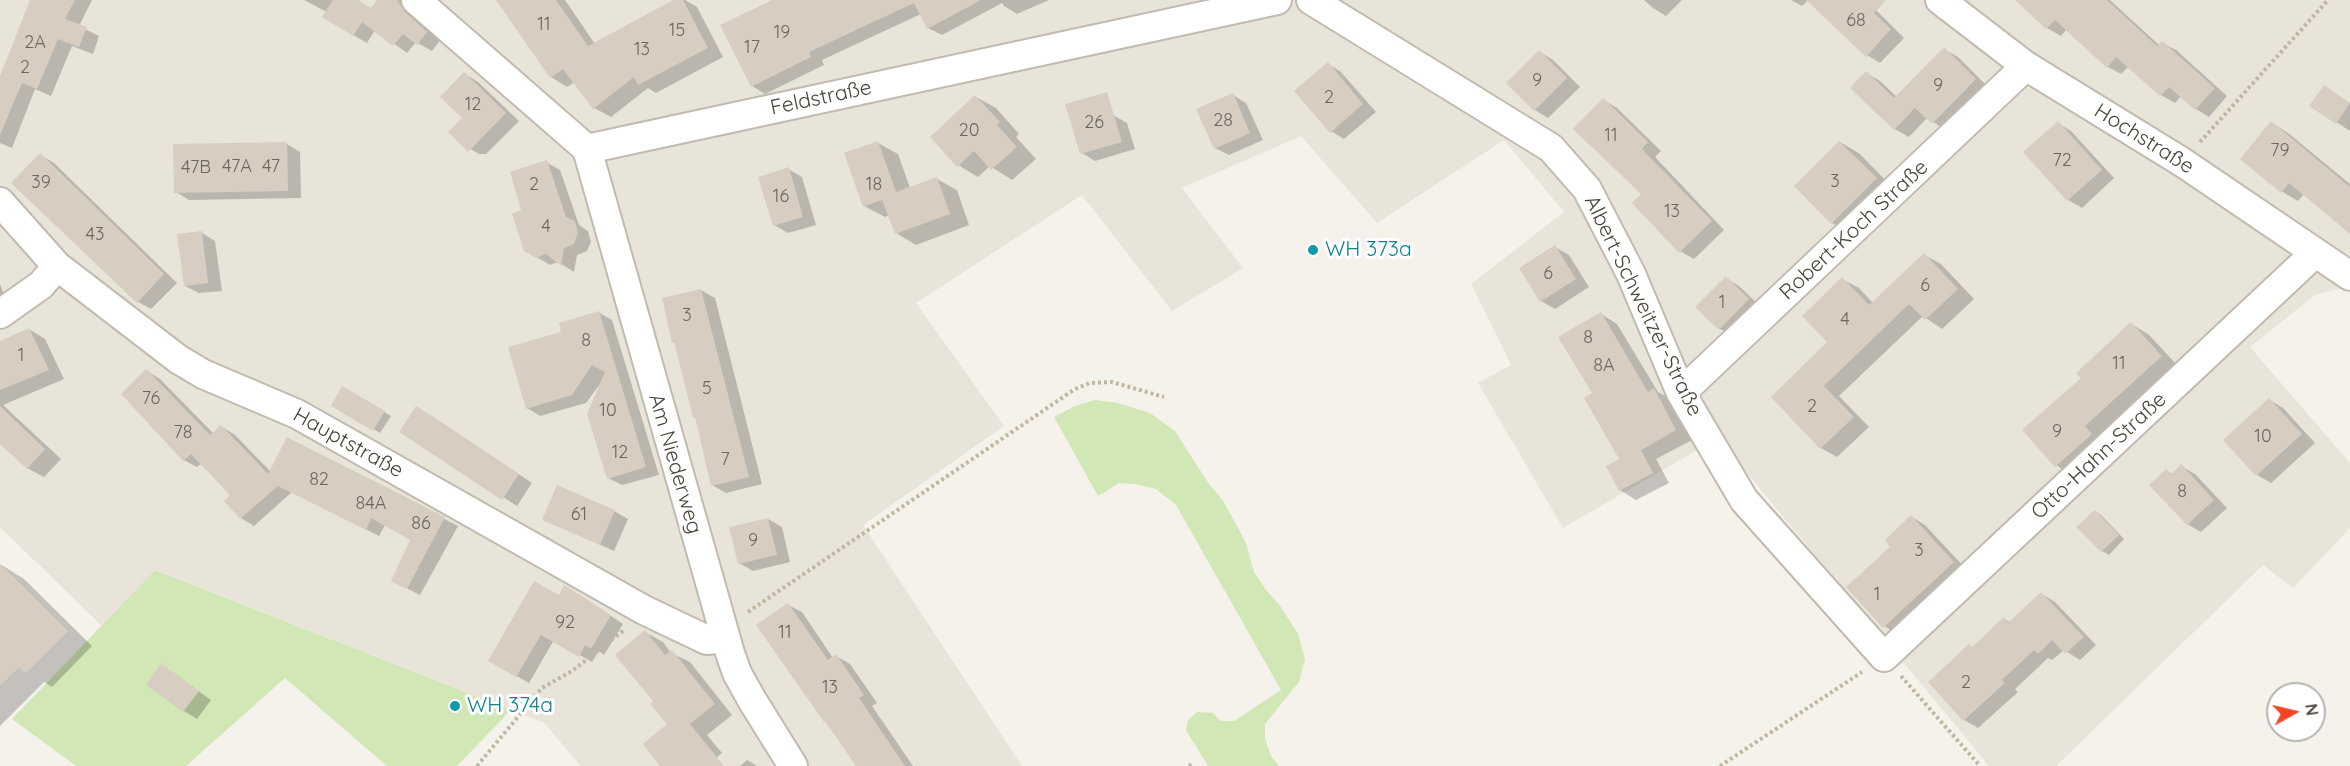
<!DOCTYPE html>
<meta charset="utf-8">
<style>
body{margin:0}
#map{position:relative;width:2350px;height:766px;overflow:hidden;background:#f5f2ec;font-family:Quicksand,sans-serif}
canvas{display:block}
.north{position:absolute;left:2266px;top:682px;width:60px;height:60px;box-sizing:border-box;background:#fff;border:2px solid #b6b4b0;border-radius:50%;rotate:82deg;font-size:16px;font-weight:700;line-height:24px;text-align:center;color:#494339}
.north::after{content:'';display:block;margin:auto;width:21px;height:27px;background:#f34425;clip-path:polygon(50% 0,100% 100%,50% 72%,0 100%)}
</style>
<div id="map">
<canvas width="2350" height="766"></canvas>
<div class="north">N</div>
</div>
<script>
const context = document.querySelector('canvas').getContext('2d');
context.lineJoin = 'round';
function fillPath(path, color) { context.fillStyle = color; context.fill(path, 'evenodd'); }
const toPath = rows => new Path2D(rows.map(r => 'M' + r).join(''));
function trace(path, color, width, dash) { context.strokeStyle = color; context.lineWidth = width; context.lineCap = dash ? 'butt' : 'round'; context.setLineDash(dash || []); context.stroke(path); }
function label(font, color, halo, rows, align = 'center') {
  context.font = font + ' Quicksand,sans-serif'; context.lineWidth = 6; context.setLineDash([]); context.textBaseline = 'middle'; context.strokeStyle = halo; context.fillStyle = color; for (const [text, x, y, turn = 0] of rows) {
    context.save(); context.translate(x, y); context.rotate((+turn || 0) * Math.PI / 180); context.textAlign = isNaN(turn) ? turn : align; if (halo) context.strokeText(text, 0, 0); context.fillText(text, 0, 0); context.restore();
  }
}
fillPath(toPath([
 [0,0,2350,0,2350,286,2315,295,2250,347,2350,463,2350,528,2293,588,2263,565,2056,766,1989,766,1718,438,1563,528,1478,383,1511,365,1471,284,1564,212,1504,140,1377,223,1301,136,1182,188,1243,268,1172,311,1082,195,916,303,1004,426,863,525,1022,766,581,766,544,723,156,570,102,626,0,527]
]), '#e9e4da');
fillPath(toPath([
 [1095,400,1118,403,1150,413,1175,431,1209,484,1224,502,1246,543,1254,572,1266,590,1281,607,1298,634,1305,659,1299,682,1265,724,1265,739,1271,756,1279,766,1208,766,1186,730,1188,720,1197,712,1213,713,1221,721,1234,721,1281,690,1176,505,1156,489,1135,484,1119,483,1098,496,1054,417,1075,406],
 [155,570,511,710,457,766,387,766,285,678,186,766,76,766,12,719]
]), '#d1e7b6');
fillPath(toPath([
 [32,0,92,0,79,26,99,36,93,54,72,46,51,96,35,89,12,148,0,143,0,76,2,76],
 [304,0,356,0,371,10,379,0,399,0,414,12,419,22,440,40,432,51,416,42,407,53,375,30,367,43,353,35,327,12],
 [498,0,565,0,595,44,677,0,685,0,697,7,723,57,656,93,648,88,611,117,594,108,575,82,567,87,551,77],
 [776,0,1049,0,1017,14,1004,6,1002,3,942,35,928,28,921,14,822,60,824,65,765,94,752,86],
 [1644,0,1682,0,1666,16,1653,8],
 [1791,0,1808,0,1802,6],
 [1829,0,1866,0,1904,38,1880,63,1867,55],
 [2017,0,2110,0,2160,46,2162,43,2176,50,2227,96,2209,117,2196,109,2181,96,2175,103,2161,95,2129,66,2121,74,2108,67,2067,29,2061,36,2047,28],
 [1944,49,1958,57,1989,88,1947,131,1927,118,1909,137,1895,129,1866,73,1880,81,1897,97],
 [1540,52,1553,60,1580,87,1548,118,1535,110],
 [1328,64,1341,72,1376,112,1344,139,1331,131],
 [465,74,478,82,519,121,486,154,479,154,465,146],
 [2324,87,2350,103,2350,131,2311,105],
 [1233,95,1246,103,1263,140,1229,155,1215,148],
 [976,97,996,108,1019,134,1016,137,1036,159,1012,180,990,166,978,177,958,165],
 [1603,100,1617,108,1661,151,1655,157,1724,230,1694,259,1680,251,1643,194],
 [1113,115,1127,123,1135,149,1095,161,1082,153],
 [2058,123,2071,131,2114,178,2082,208,2068,200],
 [2272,123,2288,133,2350,184,2350,232,2304,194,2298,201,2281,191],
 [1840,142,1860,154,1896,191,1852,234,1832,223,1796,186],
 [878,143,898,154,910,188,937,179,957,190,969,225,916,245,896,233,889,215,885,217,864,206],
 [287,144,300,152,301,198,189,200,176,192],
 [40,155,54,163,177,283,151,309,138,302],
 [546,162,560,170,579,225,588,231,591,242,587,251,577,255,574,272,558,262,550,265,525,250,523,211],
 [788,169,802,177,816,225,788,233,774,225],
 [202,233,215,241,222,291,199,293,185,286],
 [1555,247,1569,255,1589,287,1555,309,1541,301],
 [1924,255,1941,264,1974,299,1942,329,1923,316,1839,396,1869,427,1837,457,1821,448,1773,397,1830,342,1842,279,1859,288,1873,303],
 [1726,278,1739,286,1762,308,1734,336,1720,329],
 [0,284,7,303,0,305],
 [701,290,715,298,762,484,726,493,712,485],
 [598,312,612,320,659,475,622,485,608,478,603,380,586,403,540,416,527,408,563,333],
 [1601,314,1617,324,1658,392,1670,399,1692,440,1656,459,1669,483,1636,500,1620,490,1621,460,1594,394],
 [2131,324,2148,334,2178,366,2073,476,2056,465,2083,378],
 [29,329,45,339,64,379,3,405,61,459,44,477,27,468,0,442,0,343],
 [147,371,160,379,214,434,222,427,235,435,271,472,288,439,458,526,420,595,406,588,412,540,385,525,379,536,292,492,254,526,241,518,226,501,232,495,202,463,197,467,184,460],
 [343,388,391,416,380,433,333,406],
 [2270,400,2283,408,2315,443,2271,483,2257,475,2225,440],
 [430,415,532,483,517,506,401,432],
 [2181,466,2195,474,2227,508,2201,532,2187,524,2166,471,2173,474],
 [614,511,628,519,614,551,544,519],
 [2095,511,2101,515,2124,539,2109,555,2102,551],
 [1912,517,1925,525,1967,570,1898,634,1884,626,1893,547],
 [768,519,782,527,790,562,753,571,739,563],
 [0,564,24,579,92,646,52,687,44,682,0,726],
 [578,594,623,624,604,655,599,651,592,662,554,640,529,683,490,661,559,597],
 [2042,594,2055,602,2096,645,2080,660,2064,650,2052,660,2048,658,2015,689,2018,692,1978,728,1964,720,1930,682,1973,648,2004,619,2011,623],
 [788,605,802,612,833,658,836,656,850,664,877,703,872,706,913,766,858,766],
 [645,632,663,642,671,653,690,662,732,715,707,735,722,753,706,766,665,766,669,725,655,701],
 [162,665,211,700,197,719,184,711],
 [747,760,757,766,740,766]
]), '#0003');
fillPath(toPath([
 [30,0,75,0,65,19,87,27,79,47,58,39,37,89,22,83,0,135,0,76],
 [333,0,358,0,371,8,377,0,397,0,405,12,427,32,417,45,403,34,393,46,362,22,353,36,322,17],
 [496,0,556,0,588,46,673,0,683,0,708,48,638,85,634,77,593,109,563,69,550,78],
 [772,0,981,0,927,29,914,3,809,52,811,57,751,87,720,25],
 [1806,0,1886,0,1874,13,1891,29,1866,57],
 [2015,0,2107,0,2157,46,2162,41,2215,88,2195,110,2169,87,2160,96,2116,57,2107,68,2055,20,2046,29],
 [1944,47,1976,79,1932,124,1915,108,1894,130,1850,88,1866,71,1894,98],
 [1539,50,1567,78,1534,111,1506,83],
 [1328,62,1363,104,1330,133,1294,91],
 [464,72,506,113,468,152,448,132,462,118,440,97],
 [2324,85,2350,103,2336,124,2309,106],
 [1107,92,1122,142,1080,154,1065,104],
 [1233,93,1250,133,1214,149,1196,109],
 [975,95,1000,122,997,125,1017,147,991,170,974,151,957,167,930,137],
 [1603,98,1648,142,1642,149,1712,221,1679,253,1632,203,1641,194,1573,129],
 [2058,121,2102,170,2067,201,2023,152],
 [2271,121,2350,187,2350,234,2289,183,2281,193,2240,159],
 [878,141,896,192,937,177,950,214,895,234,882,200,863,207,844,153],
 [1839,141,1877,178,1831,224,1794,186],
 [287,142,288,191,174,193,173,144],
 [40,153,164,274,137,303,11,183],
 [547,160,566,217,575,221,578,233,574,244,564,248,561,266,546,254,536,258,524,251,512,214,521,210,510,172],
 [789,167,803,217,773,226,758,177],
 [202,231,208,283,184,286,177,234],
 [1555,245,1576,279,1540,302,1519,268],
 [1924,253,1958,289,1925,320,1909,304,1824,386,1854,417,1820,449,1771,397,1827,342,1802,316,1842,277,1869,305],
 [1726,276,1749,299,1719,330,1695,307],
 [701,289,749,477,711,486,695,417,693,418,674,342,672,343,662,298],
 [599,311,646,467,607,479,587,414,605,372,592,365,572,395,526,409,508,347,561,332,559,323],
 [1601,312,1648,392,1654,388,1676,430,1641,450,1653,473,1619,491,1606,466,1619,459,1584,398,1592,393,1558,337],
 [2131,322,2162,356,2085,426,2092,434,2055,467,2022,430,2081,378,2076,373],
 [29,328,49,370,0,390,0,341],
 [146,369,210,435,221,425,268,474,287,437,445,517,407,589,391,581,410,540,371,518,366,530,278,486,240,519,224,501,230,495,191,454,183,461,121,394],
 [342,386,385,411,373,431,331,406],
 [2269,398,2302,434,2256,476,2223,440],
 [0,406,45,449,27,469,0,444],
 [416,406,519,474,502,500,399,432],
 [2181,464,2214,500,2187,525,2149,485,2166,469,2171,474],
 [557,485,615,510,600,545,542,520],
 [2095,510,2119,535,2101,552,2076,527],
 [1911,515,1954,562,1883,628,1846,587,1890,547,1885,540],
 [768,518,777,555,738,564,729,527],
 [0,564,68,631,26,673,19,667,0,686],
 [534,581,559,595,564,585,611,615,591,649,585,645,579,657,541,635,516,677,488,661],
 [2041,592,2084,637,2065,654,2052,640,2038,654,2034,650,2002,680,2005,683,1963,721,1928,682,1969,644,1972,647,2004,617,2008,623],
 [788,603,828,660,836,654,864,695,859,698,905,766,856,766,825,721,824,722,756,625],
 [645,630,665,655,672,650,715,704,690,724,724,766,660,766,643,744,667,724,650,704,653,701,615,655],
 [161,663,199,691,183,712,146,685]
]), '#d7cec1');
const minor = toPath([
 [416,0,587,149],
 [1311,0,1551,148,1587,189,1631,274,1681,393,1744,500,1884,657,2314,254],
 [1940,0,2026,66,2182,162,2350,276],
 [587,149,1277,0],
 [587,149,730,653,737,673,752,700,793,766],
 [0,202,57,266,178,359,203,374,297,414,644,610,707,640,725,638],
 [0,314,41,285,57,266],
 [1681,393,2026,66]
]);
trace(minor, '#c1baae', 32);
trace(toPath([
 [2200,142,2328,0],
 [748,612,1075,389,1090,383,1112,382,1164,397],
 [1901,676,1980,766],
 [477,766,542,688,572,671,624,630],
 [1189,766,1194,763],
 [1720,766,1862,672]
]), '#c2b6a0', 4, [3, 3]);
trace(minor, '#fff', 28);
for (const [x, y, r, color] of [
 [1313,250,6,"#0f9aa8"],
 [455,706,6,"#0f9aa8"]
]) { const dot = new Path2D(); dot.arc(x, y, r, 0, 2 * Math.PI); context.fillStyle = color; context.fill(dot); trace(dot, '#fff', 2); }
label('18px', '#6c665b', null, [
 ["68",1856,21],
 ["11",544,25],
 ["15",677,31],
 ["19",782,33],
 ["2A",35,43],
 ["17",752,48],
 ["13",642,50],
 ["2",25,68],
 ["9",1537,81],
 ["9",1938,86],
 ["2",1329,98],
 ["12",473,105],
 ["28",1223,121],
 ["26",1094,123],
 ["20",969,131],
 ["11",1611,136],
 ["79",2280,151],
 ["72",2062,161],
 ["47A",237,167],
 ["47",271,167],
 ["47B",196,168],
 ["3",1835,182],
 ["39",41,183],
 ["2",534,185],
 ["18",874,185],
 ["16",781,197],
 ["13",1672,212],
 ["4",546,227],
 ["43",95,235],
 ["6",1548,274],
 ["6",1925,286],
 ["1",1722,303],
 ["3",687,316],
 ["4",1845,320],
 ["8",1588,338],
 ["8",586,341],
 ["1",21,356],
 ["11",2119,364],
 ["8A",1604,366],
 ["5",707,389],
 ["76",151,399],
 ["2",1812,407],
 ["10",608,411],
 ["9",2057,432],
 ["78",183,433],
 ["10",2263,437],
 ["12",620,453],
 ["7",725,460],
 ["82",319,480],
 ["8",2182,492],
 ["84A",371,504],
 ["61",579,515],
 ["86",421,524],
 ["9",753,541],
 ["3",1919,551],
 ["1",1877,595],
 ["92",565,623],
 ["11",785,633],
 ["2",1966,683],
 ["13",830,688]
]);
label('21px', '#494339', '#fff', [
 ["Feldstraße",821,98,-12],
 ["Hochstraße",2144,139,32],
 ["Robert-Koch Straße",1854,230,-43],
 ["Albert-Schweitzer-Straße",1643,306,64],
 ["Hauptstraße",348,443,29],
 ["Otto-Hahn-Straße",2099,456,-43],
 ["Am Niederweg",675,464,74]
]);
label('21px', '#0d838f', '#fff', [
 ["WH 373a",1325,250],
 ["WH 374a",467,706]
], 'left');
</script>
